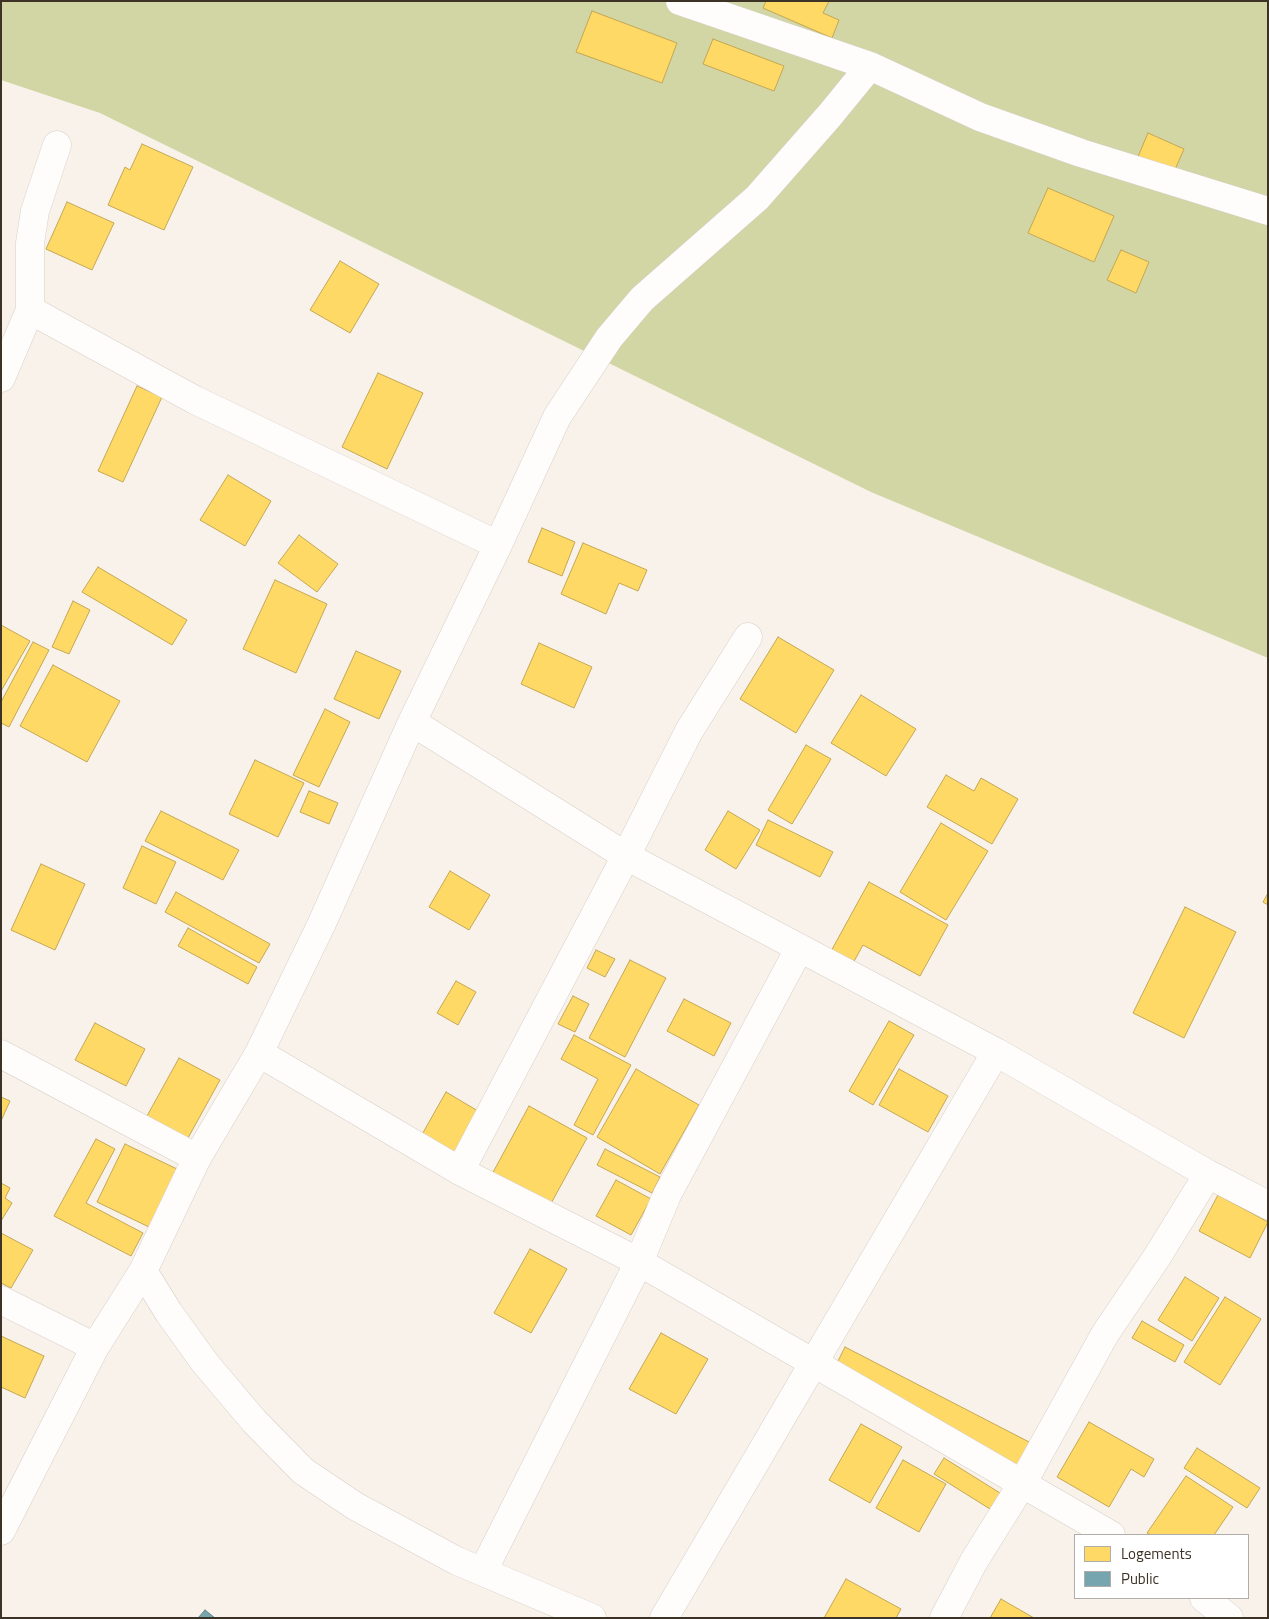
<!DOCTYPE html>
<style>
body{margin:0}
#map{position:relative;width:1269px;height:1619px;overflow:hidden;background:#f8f2eb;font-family:"Titillium Web",sans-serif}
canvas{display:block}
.frame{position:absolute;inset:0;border:2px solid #3c3226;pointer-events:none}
.legend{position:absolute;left:1074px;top:1534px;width:175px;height:65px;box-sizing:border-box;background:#fff;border:1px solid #b1ada8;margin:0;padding:6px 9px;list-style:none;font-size:15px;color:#3c3226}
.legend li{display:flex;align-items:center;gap:10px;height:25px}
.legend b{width:25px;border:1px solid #b1ada8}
</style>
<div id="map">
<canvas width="1269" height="1619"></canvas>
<div class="frame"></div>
<ul class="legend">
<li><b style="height:14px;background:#ffd966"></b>Logements</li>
<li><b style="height:14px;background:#76a5af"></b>Public</li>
</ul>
</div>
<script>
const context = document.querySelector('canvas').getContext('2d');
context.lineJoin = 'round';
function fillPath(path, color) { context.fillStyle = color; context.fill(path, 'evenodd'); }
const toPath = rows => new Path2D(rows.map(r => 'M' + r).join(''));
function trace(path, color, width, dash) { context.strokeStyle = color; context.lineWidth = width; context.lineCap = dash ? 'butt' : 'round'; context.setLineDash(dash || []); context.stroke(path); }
fillPath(toPath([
 [1,1,1268,1,1268,658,871,492,100,113,1,80]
]), '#d1d6a4');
const homes = toPath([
 [766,1,829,1,823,13,839,20,832,38,763,8,766,1],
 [592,11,677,43,662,83,576,52,592,11],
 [713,39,784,66,774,91,703,64,713,39],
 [1148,133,1184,149,1173,174,1137,159,1148,133],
 [142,144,193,167,164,230,108,205,125,167,130,170,142,144],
 [1048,188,1114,216,1094,262,1028,233,1048,188],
 [67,202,114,223,92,270,46,249,67,202],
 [1121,250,1149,262,1136,293,1107,280,1121,250],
 [340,261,379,284,350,333,310,310,340,261],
 [378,373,423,393,387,469,342,447,378,373],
 [137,386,162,397,123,482,98,471,137,386],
 [228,475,271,501,245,546,200,520,228,475],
 [542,528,575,542,562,576,528,562,542,528],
 [299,535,338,564,317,592,278,563,299,535],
 [583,543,647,570,638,591,619,583,606,614,561,594,583,543],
 [98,567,187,620,172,645,82,592,98,567],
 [275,580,327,604,296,673,243,649,275,580],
 [73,601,90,610,69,654,52,647,73,601],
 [1,625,30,641,1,691,1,625],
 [778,637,834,670,796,733,740,699,778,637],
 [33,642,49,650,9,727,1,723,1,702,33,642],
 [539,643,592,667,574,708,521,684,539,643],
 [356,651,401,671,379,719,334,699,356,651],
 [53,665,120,701,87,762,20,726,53,665],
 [861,695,916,729,886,776,831,743,861,695],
 [325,709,350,722,319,787,293,775,325,709],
 [806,745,831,759,792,824,768,810,806,745],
 [255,760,304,783,278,837,229,814,255,760],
 [946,775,974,791,981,778,1018,799,992,844,927,807,946,775],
 [309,791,338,803,329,824,300,812,309,791],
 [161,811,239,850,223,880,145,841,161,811],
 [728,811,760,830,736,869,705,850,728,811],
 [768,820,833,852,820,877,756,845,768,820],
 [941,823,988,851,946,920,900,892,941,823],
 [142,846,176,862,156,904,123,888,142,846],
 [41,864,85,884,55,950,11,930,41,864],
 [450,871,490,895,469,930,429,907,450,871],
 [869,882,948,925,920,976,863,945,852,965,830,953,869,882],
 [176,892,270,944,259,963,165,912,176,892],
 [1268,893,1268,905,1263,902,1268,893],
 [1185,907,1236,932,1184,1038,1133,1013,1185,907],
 [188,928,257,967,248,984,178,946,188,928],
 [596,950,615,959,605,977,587,968,596,950],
 [630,960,666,978,625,1057,589,1038,630,960],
 [456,981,476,992,458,1025,437,1013,456,981],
 [573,996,589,1004,575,1032,558,1024,573,996],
 [684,999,731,1023,714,1056,667,1031,684,999],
 [889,1021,914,1035,873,1105,849,1091,889,1021],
 [95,1023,145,1049,126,1086,75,1060,95,1023],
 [574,1035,631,1065,593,1135,574,1125,598,1079,561,1059,574,1035],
 [179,1058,220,1080,183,1147,142,1125,179,1058],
 [636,1069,699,1105,660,1174,597,1137,636,1069],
 [899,1069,948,1096,928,1132,879,1105,899,1069],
 [446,1092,478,1111,452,1156,420,1138,446,1092],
 [1,1097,10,1101,1,1121,1,1097],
 [529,1106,587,1138,549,1207,491,1176,529,1106],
 [96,1139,115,1149,86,1203,143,1233,131,1256,54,1216,96,1139],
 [125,1144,177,1169,149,1227,97,1202,125,1144],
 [605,1149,660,1177,652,1193,597,1165,605,1149],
 [616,1180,651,1199,631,1235,596,1216,616,1180],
 [1,1183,10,1188,5,1198,12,1203,1,1221,1,1183],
 [1218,1195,1268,1222,1250,1258,1199,1231,1218,1195],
 [1,1233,33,1250,11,1288,1,1283,1,1233],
 [530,1249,567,1269,531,1333,494,1313,530,1249],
 [1185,1277,1219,1298,1192,1341,1158,1320,1185,1277],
 [1225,1297,1261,1319,1220,1385,1184,1362,1225,1297],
 [1142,1321,1184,1345,1175,1362,1132,1338,1142,1321],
 [661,1333,708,1359,676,1414,629,1389,661,1333],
 [1,1336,44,1356,25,1398,1,1387,1,1336],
 [845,1347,1033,1444,1021,1467,833,1371,845,1347],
 [1089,1422,1154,1459,1144,1477,1131,1469,1109,1507,1057,1477,1089,1422],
 [861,1424,902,1447,870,1503,829,1480,861,1424],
 [1197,1448,1260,1488,1247,1508,1184,1468,1197,1448],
 [944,1458,1000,1493,990,1509,934,1474,944,1458],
 [903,1460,946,1484,919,1532,876,1508,903,1460],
 [1186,1476,1233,1507,1214,1535,1151,1535,1147,1533,1186,1476],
 [846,1579,901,1609,896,1618,824,1618,846,1579],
 [1001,1599,1034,1618,990,1618,1001,1599]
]);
fillPath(homes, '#ffd966');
trace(homes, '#c4a753', 1);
const public = toPath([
 [205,1610,215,1618,198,1618,205,1610]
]);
fillPath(public, '#76a5af');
trace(public, '#658286', 1);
const minor = toPath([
 [680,1,870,66],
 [30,310,195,400,498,545],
 [1,378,30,310,30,243,35,211,57,145],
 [412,722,626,856,996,1052,1208,1174,1268,1205],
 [259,1053,460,1171,639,1262,1111,1535],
 [1,1054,197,1158],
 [460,1171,626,856,689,731,748,637],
 [1,1300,95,1347],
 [1,1531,95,1347,143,1271],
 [483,1571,639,1262,667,1195,799,949],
 [1204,1598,1229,1618],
 [592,1618,457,1561,355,1506,303,1471,254,1421,205,1363,169,1313,143,1271,197,1158,259,1053,322,923,412,722,498,545,557,417,609,338,642,299,757,198,830,115,870,66,980,117,1081,153,1268,211],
 [664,1618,996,1052],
 [944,1618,974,1561,1022,1484,1105,1334,1157,1257,1208,1174]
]);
trace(minor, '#d8cfc6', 29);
trace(minor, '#fefdfc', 28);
</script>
